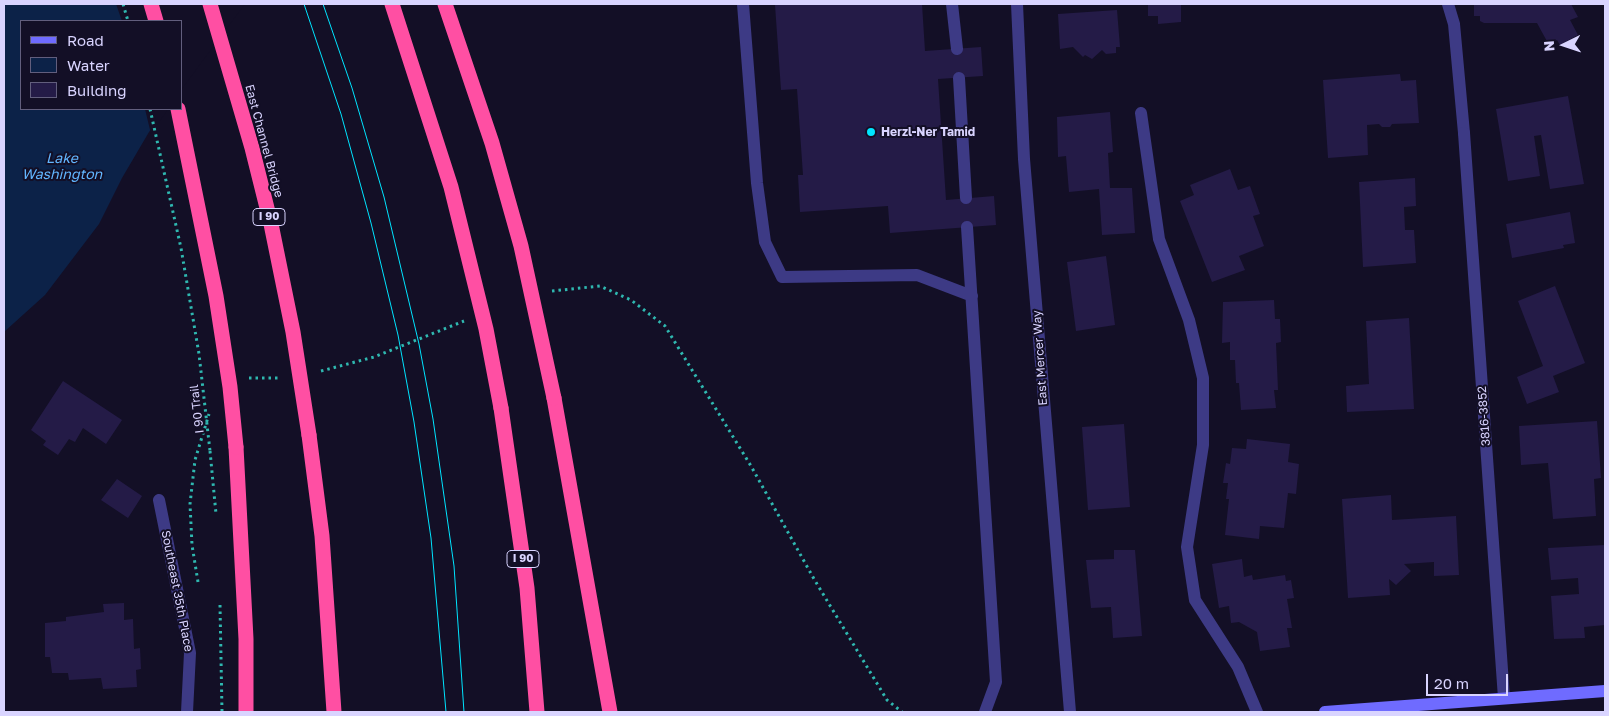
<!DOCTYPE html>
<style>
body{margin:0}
#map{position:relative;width:1609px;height:716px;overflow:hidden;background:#130f26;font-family:"Golos Text",sans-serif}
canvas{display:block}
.frame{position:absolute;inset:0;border:5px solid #d9d4ff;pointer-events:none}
.legend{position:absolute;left:20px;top:20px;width:162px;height:90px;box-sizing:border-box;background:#130f26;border:1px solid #625e7d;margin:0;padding:6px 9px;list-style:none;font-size:15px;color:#d9d4ff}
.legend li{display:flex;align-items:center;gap:10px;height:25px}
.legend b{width:25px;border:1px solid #625e7d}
.north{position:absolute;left:1539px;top:20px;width:50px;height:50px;-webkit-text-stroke:4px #130f26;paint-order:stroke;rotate:266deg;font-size:14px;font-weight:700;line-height:20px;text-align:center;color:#d9d4ff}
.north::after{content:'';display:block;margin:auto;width:18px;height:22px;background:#d9d4ff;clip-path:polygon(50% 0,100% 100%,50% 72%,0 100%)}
.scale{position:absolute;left:1426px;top:674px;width:82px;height:22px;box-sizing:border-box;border:2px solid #d9d4ff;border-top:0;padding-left:6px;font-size:15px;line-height:18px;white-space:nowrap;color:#d9d4ff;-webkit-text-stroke:4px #130f26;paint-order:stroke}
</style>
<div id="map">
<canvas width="1609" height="716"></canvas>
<div class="frame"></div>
<ul class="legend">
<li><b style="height:6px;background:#6f6bff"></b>Road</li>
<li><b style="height:14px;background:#0c2248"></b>Water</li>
<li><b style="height:14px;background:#241b47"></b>Building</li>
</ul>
<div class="north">N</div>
<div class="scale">20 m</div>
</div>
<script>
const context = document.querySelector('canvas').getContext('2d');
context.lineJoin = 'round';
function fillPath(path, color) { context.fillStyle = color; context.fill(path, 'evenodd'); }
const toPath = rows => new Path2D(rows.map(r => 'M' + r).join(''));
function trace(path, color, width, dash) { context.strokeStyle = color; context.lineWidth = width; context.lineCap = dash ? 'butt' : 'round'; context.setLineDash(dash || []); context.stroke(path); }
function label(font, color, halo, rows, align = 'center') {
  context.font = font + ' "Golos Text",sans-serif'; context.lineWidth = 4; context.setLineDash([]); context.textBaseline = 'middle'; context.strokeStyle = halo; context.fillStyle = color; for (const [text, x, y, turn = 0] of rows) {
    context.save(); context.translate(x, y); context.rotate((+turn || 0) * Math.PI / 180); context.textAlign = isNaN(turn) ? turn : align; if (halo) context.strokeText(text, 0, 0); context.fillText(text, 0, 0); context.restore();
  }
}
fillPath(toPath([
 [4,4,242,4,181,21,21,21,21,109,166,109,149,132,122,178,99,224,45,295,4,332]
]), '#0c2248');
fillPath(toPath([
 [116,4,245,4,181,90,181,21,122,21],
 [145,109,168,109,151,134]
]), '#130f26');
fillPath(toPath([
 [797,4,922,4,925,51,981,47,983,76,938,79,946,200,994,196,996,225,890,233,888,206,800,212,798,175,803,175,797,89,781,90,775,5],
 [1148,4,1181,4,1181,22,1158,24,1158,16,1148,16],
 [1474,4,1571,4,1578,17,1570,20,1578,35,1560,45,1557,40,1549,45,1537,23,1484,23,1480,21,1480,16,1474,16],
 [1117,10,1120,47,1116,47,1116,53,1106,54,1102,50,1092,59,1085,55,1083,57,1073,47,1060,49,1058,14],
 [1400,74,1401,81,1416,80,1419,123,1392,124,1390,127,1382,127,1379,124,1367,125,1368,155,1328,158,1323,80],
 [1568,96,1584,184,1550,189,1541,135,1534,136,1540,176,1508,181,1496,109],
 [1110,112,1113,152,1108,153,1110,188,1132,188,1135,233,1102,235,1099,189,1069,192,1066,156,1058,157,1057,117],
 [1230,169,1238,190,1250,186,1260,214,1253,216,1264,246,1239,256,1245,270,1212,282,1180,201,1194,195,1190,185],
 [1415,178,1416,206,1404,207,1405,230,1414,230,1416,263,1363,267,1359,182],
 [1570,212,1575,243,1563,245,1564,248,1512,258,1506,224],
 [1106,256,1115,325,1076,331,1067,262],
 [1555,286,1585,363,1553,376,1559,392,1527,404,1517,377,1543,366,1518,301],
 [1274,300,1275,319,1280,319,1281,342,1276,343,1278,390,1274,390,1276,408,1241,410,1239,383,1236,383,1235,360,1230,360,1230,342,1222,343,1223,302],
 [1409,318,1414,409,1347,412,1346,386,1369,384,1366,321],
 [63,381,122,420,106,444,83,428,75,442,69,439,58,455,43,445,46,441,31,430],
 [1597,421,1601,478,1594,479,1596,516,1553,519,1548,463,1521,465,1519,426],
 [1124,424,1130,507,1088,510,1082,427],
 [1247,439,1290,444,1288,462,1299,464,1296,494,1288,493,1284,528,1260,526,1259,539,1225,535,1229,499,1226,499,1228,483,1223,483,1226,463,1230,464,1232,448,1246,449],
 [117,479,142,496,128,518,101,500],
 [1391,495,1392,520,1456,516,1459,575,1434,576,1434,562,1404,564,1411,571,1396,585,1389,579,1390,595,1348,598,1342,499],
 [1605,545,1605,625,1584,627,1585,638,1554,639,1551,596,1579,594,1578,578,1551,580,1548,548],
 [1114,550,1135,550,1142,636,1113,638,1111,607,1091,608,1086,560,1114,559],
 [1242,559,1244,577,1252,575,1253,580,1285,575,1286,581,1291,580,1294,598,1287,599,1292,628,1287,628,1290,647,1260,651,1257,632,1239,622,1231,623,1229,606,1219,608,1212,564],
 [124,603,124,620,133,619,134,649,140,648,141,669,136,670,137,687,103,689,101,678,69,680,68,673,52,673,50,657,45,657,45,623,66,621,66,617,104,612,103,604]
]), '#241b47');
trace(toPath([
 [123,4,128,21],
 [552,291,600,286,631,300,665,326,751,466,814,579,887,700,902,712],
 [321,371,374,357,464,321],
 [249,378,278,378],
 [210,451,216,514],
 [198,582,192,545,190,504,195,460,209,414],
 [220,605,222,712]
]), '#2fb8b0', 3, [2.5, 4]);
trace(toPath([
 [743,4,757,183,765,242,782,277,917,275,972,296],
 [952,4,957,49],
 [1448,4,1454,24,1464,133],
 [959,78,966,198],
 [967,227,996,682,985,712]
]), '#3d3a85', 12);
trace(toPath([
 [1017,4,1024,159,1070,712],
 [1141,113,1159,239,1189,320,1203,378,1203,445,1187,547,1195,600,1238,667,1257,712],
 [1464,133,1504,698],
 [159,500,190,653,187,712]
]), '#3d3a85', 12);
trace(toPath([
 [1325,712,1605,691]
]), '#6f6bff', 12);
trace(toPath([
 [151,4,156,21],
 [554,398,610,712],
 [501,408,527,588,537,712],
 [309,435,322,536,334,712],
 [236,447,246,639,246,712]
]), '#ff4fa3', 15);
trace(toPath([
 [304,4,341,114,371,223,398,335,414,422,431,538,446,712],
 [323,4,352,88,384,197,419,344,433,419,454,566,464,712]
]), '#00e5ff', 1);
trace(toPath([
 [150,109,181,248,199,354,210,451]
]), '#2fb8b0', 3, [2.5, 4]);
trace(toPath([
 [210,4,252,148,271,224,293,332,309,435],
 [392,4,451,187,486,329,501,408],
 [445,4,492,143,521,246,554,398],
 [178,109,216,296,230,387,236,447]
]), '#ff4fa3', 15);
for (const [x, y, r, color] of [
 [871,132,5,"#00e5ff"]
]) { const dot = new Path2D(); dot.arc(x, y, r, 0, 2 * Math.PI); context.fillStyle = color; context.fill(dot); trace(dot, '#130f26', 2); }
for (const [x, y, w] of [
 [269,217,32],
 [523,559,32]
]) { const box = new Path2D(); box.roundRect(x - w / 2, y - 8.5, w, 17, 4); context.fillStyle = '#130f26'; context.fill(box); trace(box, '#d9d4ff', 1); }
label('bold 11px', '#d9d4ff', null, [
 ["I 90",269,217],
 ["I 90",523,559]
]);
label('bold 12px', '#d9d4ff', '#130f26', [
 ["Herzl-Ner Tamid",881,132]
], 'left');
label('12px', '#d9d4ff', '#130f26', [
 ["East Channel Bridge",264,141,75],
 ["East Mercer Way",1040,358,-94],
 ["I 90 Trail",197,409,-97],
 ["3816-3852",1484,416,-94],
 ["Southeast 35th Place",177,591,79]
]);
label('italic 14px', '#62b6ff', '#130f26', [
 ["Lake",62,159],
 ["Washington",62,175]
]);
</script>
